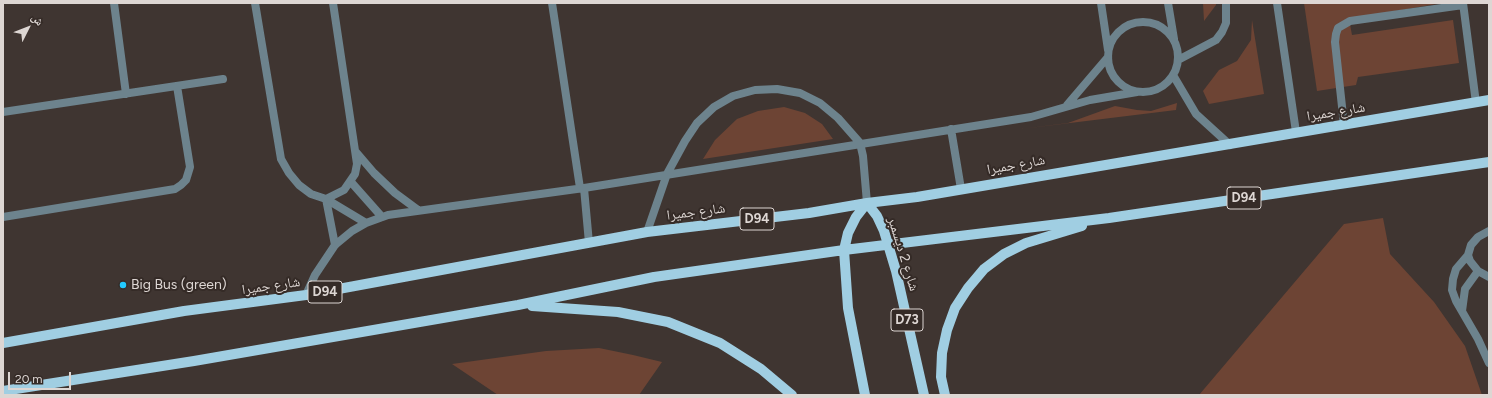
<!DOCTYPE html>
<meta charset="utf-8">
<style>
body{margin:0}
#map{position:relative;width:1492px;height:398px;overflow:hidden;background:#3f3531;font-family:Figtree,"Noto Naskh Arabic",sans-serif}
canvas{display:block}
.frame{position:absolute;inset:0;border:4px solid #ddd6d3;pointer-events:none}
.north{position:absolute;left:8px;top:8px;width:40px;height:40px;-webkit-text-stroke:3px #352b27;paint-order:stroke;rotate:48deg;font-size:11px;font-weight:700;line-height:16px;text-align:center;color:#ddd6d3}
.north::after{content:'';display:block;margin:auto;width:14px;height:18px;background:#ddd6d3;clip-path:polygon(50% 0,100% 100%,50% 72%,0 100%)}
.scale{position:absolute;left:8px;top:372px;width:63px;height:18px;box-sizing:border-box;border:2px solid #ddd6d3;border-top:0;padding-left:5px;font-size:12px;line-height:14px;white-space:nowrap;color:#ddd6d3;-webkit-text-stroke:3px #352b27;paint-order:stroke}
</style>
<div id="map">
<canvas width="1492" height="398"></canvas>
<div class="frame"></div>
<div class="north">ش</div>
<div class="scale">20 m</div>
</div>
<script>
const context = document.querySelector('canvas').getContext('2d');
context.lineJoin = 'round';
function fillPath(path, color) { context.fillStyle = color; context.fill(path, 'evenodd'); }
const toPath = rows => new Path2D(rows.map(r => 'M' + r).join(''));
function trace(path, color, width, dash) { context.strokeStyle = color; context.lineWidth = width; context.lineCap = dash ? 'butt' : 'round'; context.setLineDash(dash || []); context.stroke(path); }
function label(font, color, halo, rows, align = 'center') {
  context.font = font + ' Figtree,"Noto Naskh Arabic",sans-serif'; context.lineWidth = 4; context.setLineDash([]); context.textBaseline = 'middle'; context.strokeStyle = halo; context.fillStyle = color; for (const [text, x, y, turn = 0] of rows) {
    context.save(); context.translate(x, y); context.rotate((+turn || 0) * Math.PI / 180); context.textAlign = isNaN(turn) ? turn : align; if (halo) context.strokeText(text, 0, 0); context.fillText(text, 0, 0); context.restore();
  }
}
fillPath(toPath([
 [1203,3,1216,3,1216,5,1204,21],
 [1304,3,1442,3,1349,19,1352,35,1453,20,1459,63,1358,77,1356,85,1317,91],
 [1252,20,1264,94,1209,104,1203,91,1219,70,1237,61,1251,40],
 [1177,103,1176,110,1021,129,1068,123,1115,106,1137,110,1151,111],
 [784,107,805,113,822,124,833,139,703,159,715,140,737,119,758,111],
 [1383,218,1390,254,1434,302,1465,346,1482,395,1199,395,1344,224],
 [599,348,633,355,662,362,639,395,498,395,452,364,546,351]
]), '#6d4434');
trace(toPath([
 [255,3,281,159,289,173,299,185,311,194,326,199,335,245],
 [552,3,580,188],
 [1101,3,1108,50],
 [1168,3,1174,39],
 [1277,3,1296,132],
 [1463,3,1476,103],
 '1108 57a35 35 0 1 1 70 0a35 35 0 1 1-70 0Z',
 [1178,60,1216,40,1222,32,1226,23,1226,3],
 [1173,75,1196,114,1230,145],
 [1067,105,1108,57],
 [1344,125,1335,42,1336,34,1338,28,1350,21,1463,5],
 [951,129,961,189],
 [356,152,374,173,395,193,418,210],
 [351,182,382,217],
 [584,188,589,243],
 [326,199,344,190,355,174,357,164,333,3],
 [326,199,366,223],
 [1489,231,1478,237,1471,245,1468,255,1470,261,1478,271,1489,277],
 [647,232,667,174,685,141,697,123,714,107,733,96,755,90,777,89,800,93,820,103,838,118,860,143,863,156,867,203],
 [1468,255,1456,269,1453,279,1452,290,1456,301,1478,339,1489,363],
 [306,295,315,275,335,245,352,231,366,223,388,215,584,188,1031,117,1090,100,1137,92],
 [1462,311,1465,289,1478,271]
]), '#6d838d', 8);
trace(toPath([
 [114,3,126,94],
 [3,112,223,79],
 [3,217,175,189,181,185,186,180,190,167,177,86]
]), '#6d838d', 8);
trace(toPath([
 [867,203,877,216,884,231,896,271,924,395],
 [532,306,618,312,668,322,720,343,761,369,792,395],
 [3,343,184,311,306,295,647,232,809,213,867,203,917,197,1489,100],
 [3,391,194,361,518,305,654,277,844,250,1109,218,1489,162],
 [865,395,848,308,844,250,848,233,856,217,867,203],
 [945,395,941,377,942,353,947,330,955,308,968,288,984,269,1004,254,1026,243,1082,226]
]), '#a0cee2', 10);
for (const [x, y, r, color] of [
 [123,285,4,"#22c9fe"]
]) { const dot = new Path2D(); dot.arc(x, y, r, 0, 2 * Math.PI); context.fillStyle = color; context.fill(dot); trace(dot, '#352b27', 1.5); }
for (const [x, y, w] of [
 [1244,198,34],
 [757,219,34],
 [325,292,34],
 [907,320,32]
]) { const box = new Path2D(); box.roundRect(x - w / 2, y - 11, w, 22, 3); context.fillStyle = '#352b27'; context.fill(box); trace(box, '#ddd6d3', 1); }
label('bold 13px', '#ddd6d3', null, [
 ["D94",1244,198],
 ["D94",757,219],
 ["D94",325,292],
 ["D73",907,320]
]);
label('14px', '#ddd6d3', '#352b27', [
 ["شارع جميرا",1336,112,-9],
 ["شارع جميرا",1016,165,-10],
 ["شارع جميرا",696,212,-7],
 ["شارع 2 ديسمبر",903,254,73],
 ["شارع جميرا",271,286,-8]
]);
label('14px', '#ddd6d3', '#352b27', [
 ["Big Bus (green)",131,285]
], 'left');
</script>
